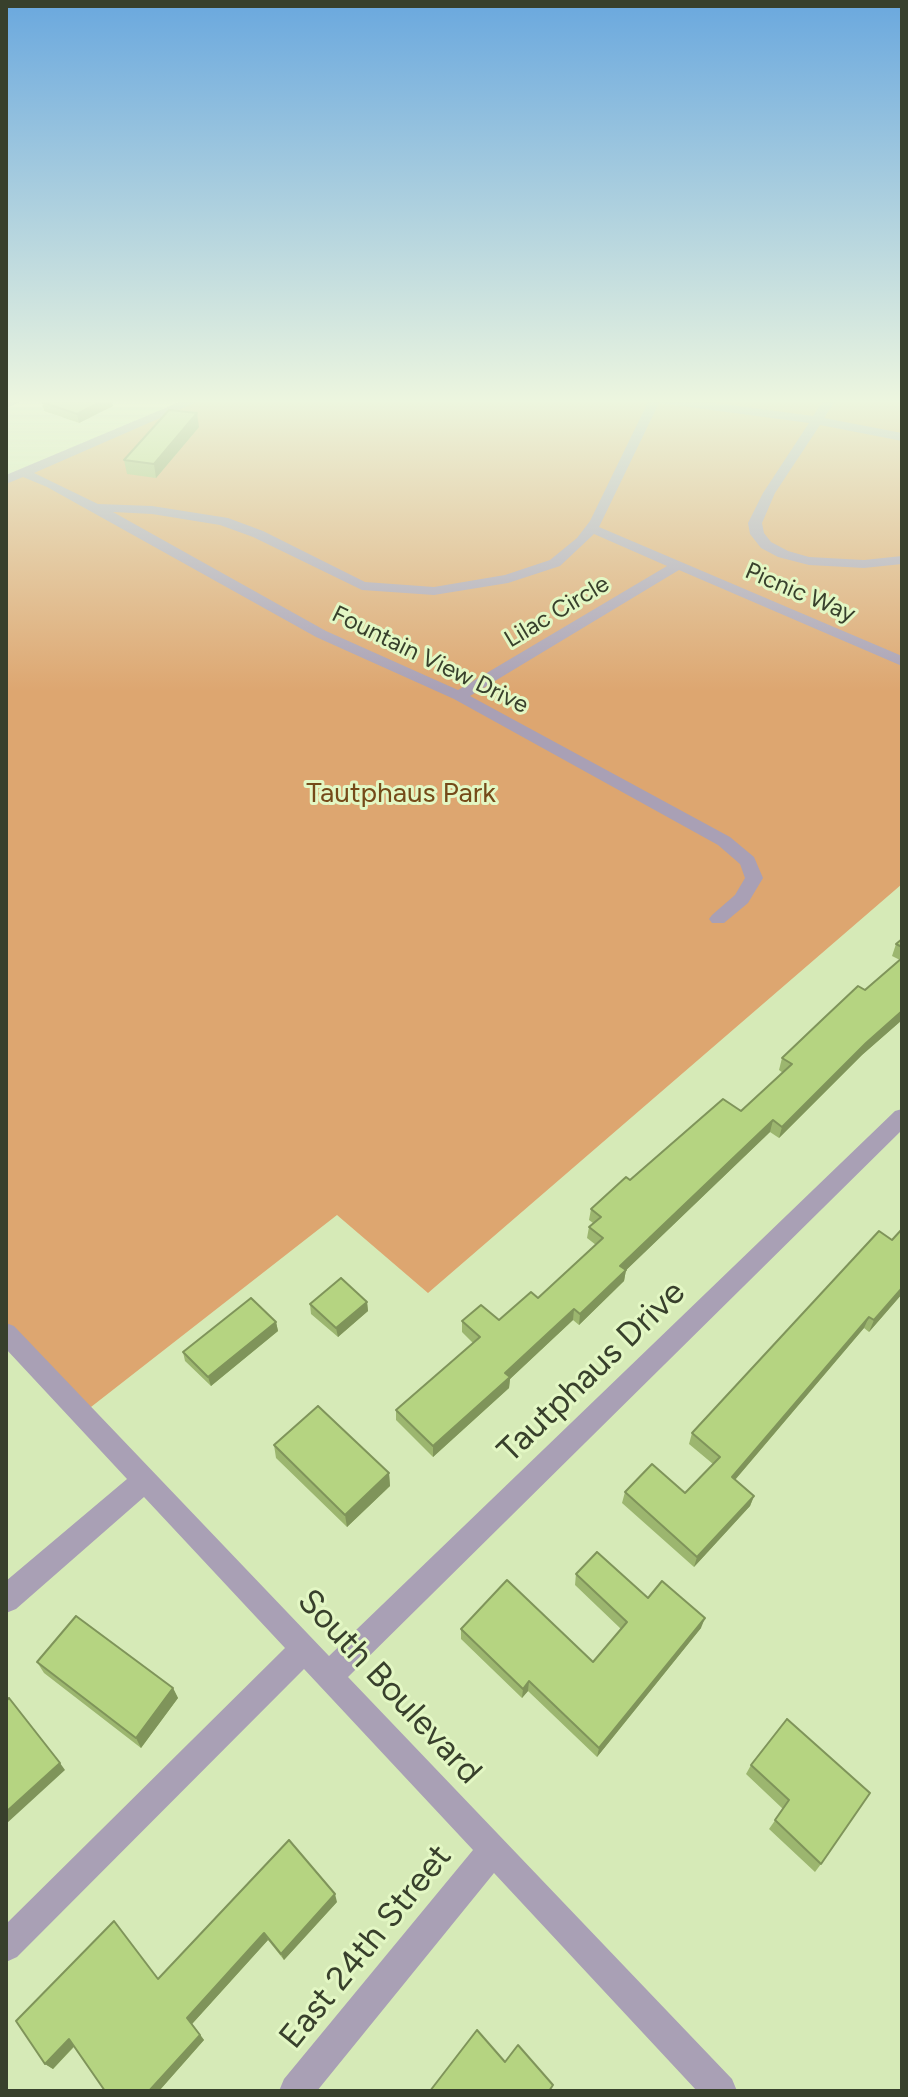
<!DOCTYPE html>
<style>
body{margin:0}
#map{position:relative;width:908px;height:2097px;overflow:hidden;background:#d6eab7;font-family:Figtree,sans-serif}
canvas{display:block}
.frame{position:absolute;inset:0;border:8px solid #38402c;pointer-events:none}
</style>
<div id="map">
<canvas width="908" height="2097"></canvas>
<div class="frame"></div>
</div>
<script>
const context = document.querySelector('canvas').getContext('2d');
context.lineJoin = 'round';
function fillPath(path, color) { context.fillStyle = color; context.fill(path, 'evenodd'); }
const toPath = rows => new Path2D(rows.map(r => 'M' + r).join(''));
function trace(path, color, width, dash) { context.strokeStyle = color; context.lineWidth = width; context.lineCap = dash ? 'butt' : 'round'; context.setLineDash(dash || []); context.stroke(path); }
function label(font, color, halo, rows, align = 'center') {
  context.font = font + ' Figtree,sans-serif'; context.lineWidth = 6; context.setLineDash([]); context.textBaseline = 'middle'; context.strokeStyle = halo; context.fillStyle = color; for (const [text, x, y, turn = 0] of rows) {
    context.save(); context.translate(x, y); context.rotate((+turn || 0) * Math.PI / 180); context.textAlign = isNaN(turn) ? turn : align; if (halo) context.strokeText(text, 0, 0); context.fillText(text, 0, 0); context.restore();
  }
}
fillPath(toPath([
 [200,398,902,398,902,884,428,1293,337,1215,82,1414,6,1333,6,480]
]), '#dda670');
fillPath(toPath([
 [27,398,25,400,6,408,6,400,27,398],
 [189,398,206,398,34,473,98,504,152,506,228,518,263,531,365,582,434,587,505,575,550,560,577,538,590,521,650,398,678,398,813,416,825,398,837,398,824,418,902,433,902,441,820,425,775,493,762,523,764,533,771,542,788,551,809,557,864,560,902,556,902,564,864,568,809,565,778,557,761,548,750,534,748,523,763,493,809,423,659,403,599,527,902,656,902,666,679,570,470,696,730,837,754,857,763,878,748,903,724,923,712,923,709,919,712,915,735,895,745,878,740,864,718,845,454,699,316,637,47,487,23,477,6,484,6,475,189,398],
 [113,512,152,514,220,525,253,537,362,590,434,595,508,583,560,566,594,534,667,566,458,690,326,631,113,512],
 [902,1109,902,1130,348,1677,732,2079,737,2091,697,2091,494,1873,317,2091,279,2091,284,2079,473,1850,304,1669,17,1957,6,1962,6,1924,285,1648,144,1497,16,1609,6,1613,6,1581,127,1479,6,1349,6,1323,14,1326,329,1656,895,1111,902,1109]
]), '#a9a0b5');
fillPath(toPath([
 [42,402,113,406,79,423,44,411],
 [199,427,156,478,127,474,124,460],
 [902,939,902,1020,862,1055,779,1138,770,1132,626,1270,624,1281,579,1325,573,1320,510,1379,509,1388,433,1457,396,1420,396,1410,473,1343,462,1332,462,1321,499,1320,538,1298,596,1245,587,1238,589,1227,593,1223,589,1220,591,1209,630,1180,741,1111,783,1073,779,1070,782,1058,900,960,892,956,896,944],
 [902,1294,869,1332,864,1328,735,1480,754,1496,750,1506,694,1567,622,1503,625,1492,685,1493,713,1464,689,1444,692,1433],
 [367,1302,368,1311,338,1337,311,1314,310,1304],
 [276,1322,278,1331,211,1386,185,1361,183,1352],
 [274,1445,389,1473,390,1486,347,1527,276,1458],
 [576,1574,648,1598,701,1628,597,1757,528,1691,522,1698,461,1639,461,1629,593,1662,621,1629,575,1585],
 [37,1662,173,1688,178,1698,141,1748,44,1673],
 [787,1719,821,1864,815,1872,769,1829,783,1809,746,1774,751,1765],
 [337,1902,284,1960,268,1940,192,2024,204,2040,159,2091,105,2091,74,2047,53,2069,45,2064,114,1921,158,1979]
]), '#9cb66f');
fillPath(toPath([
 [108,398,112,398,113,406,79,423,77,414],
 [197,413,199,427,156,478,154,464],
 [902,1011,902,1020,862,1055,779,1138,782,1127,866,1043],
 [773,1120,770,1132,619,1277,620,1266],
 [626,1270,624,1281,579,1325,580,1314],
 [902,1288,902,1294,869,1332,874,1320],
 [367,1302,368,1311,338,1337,336,1328],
 [574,1309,573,1320,510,1379,509,1388,433,1457,433,1446,505,1373],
 [869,1317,864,1328,728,1488,732,1477],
 [276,1322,278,1331,211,1386,208,1377],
 [389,1473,390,1486,347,1527,345,1515],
 [754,1496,750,1506,694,1567,697,1557],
 [705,1618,701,1628,597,1757,599,1748],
 [529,1681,528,1691,522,1698,523,1689],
 [173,1688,178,1698,141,1748,136,1738],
 [60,1763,65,1770,6,1824,6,1812],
 [335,1894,337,1902,284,1960,281,1954],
 [264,1933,268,1940,192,2024,204,2040,159,2091,149,2091,187,2018],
 [69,2039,76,2044,53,2069,45,2064]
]), '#7f945a');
const building = toPath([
 [50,398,108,398,77,414,42,402,50,398],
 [169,410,197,413,154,464,124,460,169,410],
 [902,939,902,947,896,944,902,939],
 [902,958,902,1011,866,1043,782,1127,773,1120,620,1266,626,1270,580,1314,574,1309,505,1373,510,1377,433,1446,396,1410,480,1337,462,1321,481,1305,499,1320,531,1292,538,1298,603,1238,589,1227,601,1217,591,1209,626,1177,630,1180,723,1099,741,1111,792,1064,782,1058,824,1018,858,986,865,990,902,958],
 [902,1229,902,1288,874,1320,869,1317,732,1477,754,1496,697,1557,625,1492,652,1464,685,1493,720,1457,692,1433,879,1231,892,1240,902,1229],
 [341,1278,367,1302,336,1328,310,1304,341,1278],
 [251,1298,276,1322,208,1377,183,1352,251,1298],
 [318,1406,389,1473,345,1515,274,1445,318,1406],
 [597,1552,648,1598,662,1581,705,1618,599,1748,529,1681,523,1689,461,1629,507,1580,593,1662,627,1622,576,1574,597,1552],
 [76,1616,173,1688,136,1738,37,1662,76,1616],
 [9,1698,60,1763,6,1812,6,1701,9,1698],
 [787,1719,870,1793,821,1864,775,1820,789,1800,751,1765,787,1719],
 [289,1840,335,1894,281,1954,264,1933,187,2018,200,2035,149,2091,105,2091,69,2039,45,2064,16,2021,114,1921,158,1979,289,1840],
 [477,2030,505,2062,518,2045,553,2085,549,2091,430,2091,477,2030]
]);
fillPath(building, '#b5d481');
trace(building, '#7f945a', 2);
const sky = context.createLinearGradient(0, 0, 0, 692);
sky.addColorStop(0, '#6aa8de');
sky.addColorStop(0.58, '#edf6df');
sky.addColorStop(1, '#edf6df00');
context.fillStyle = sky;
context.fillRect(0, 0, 908, 692);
label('24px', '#38402c', '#e3f7c4', [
 ["Picnic Way",800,593,23],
 ["Lilac Circle",557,612,-31],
 ["Fountain View Drive",430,660,26]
]);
label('28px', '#754a19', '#e3f7c4', [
 ["Tautphaus Park",401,794]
]);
label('34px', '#38402c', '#e3f7c4', [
 ["Tautphaus Drive",592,1372,-44],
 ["South Boulevard",389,1687,47],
 ["East 24th Street",366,1947,-51]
]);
</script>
